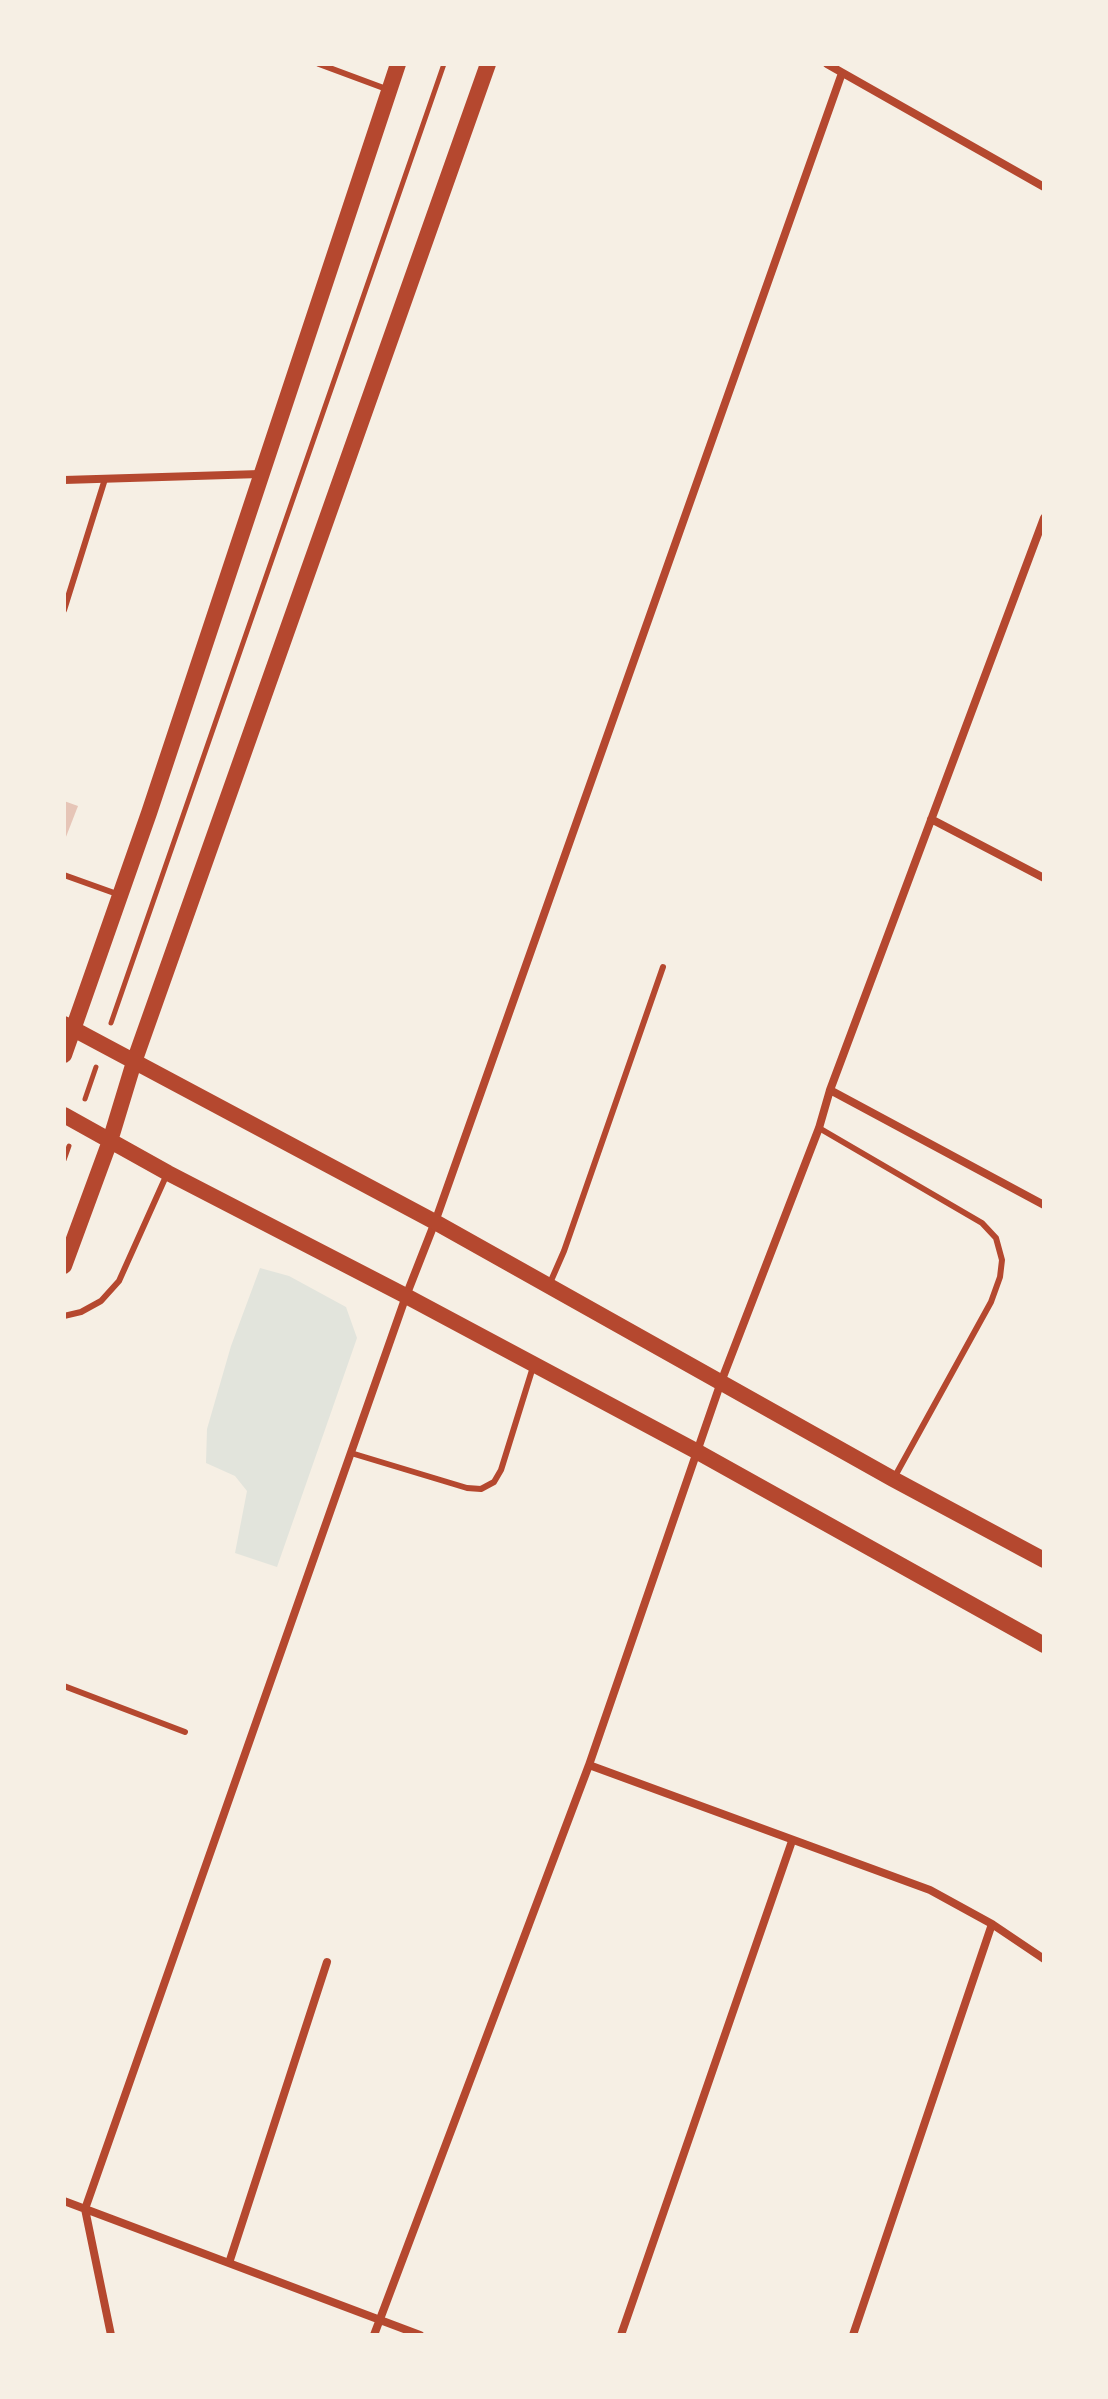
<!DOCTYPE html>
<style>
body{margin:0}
#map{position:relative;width:1108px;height:2399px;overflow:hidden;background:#f6efe4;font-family:Roboto,sans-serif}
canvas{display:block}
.frame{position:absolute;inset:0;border:66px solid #f6efe4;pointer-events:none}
</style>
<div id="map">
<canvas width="1108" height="2399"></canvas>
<div class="frame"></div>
</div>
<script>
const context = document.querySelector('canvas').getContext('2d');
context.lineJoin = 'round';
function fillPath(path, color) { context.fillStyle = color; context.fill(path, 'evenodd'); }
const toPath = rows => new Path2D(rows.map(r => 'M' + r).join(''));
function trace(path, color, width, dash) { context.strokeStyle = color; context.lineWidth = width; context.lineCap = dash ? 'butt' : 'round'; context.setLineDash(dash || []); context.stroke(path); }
fillPath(toPath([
 [260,1268,289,1276,346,1307,357,1338,277,1567,235,1553,247,1491,235,1476,206,1463,207,1429,231,1346]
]), '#e2e4dc');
fillPath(toPath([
 [64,801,78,806,64,842]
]), '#e6c5b7');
trace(toPath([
 [111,1023,444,64],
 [85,1099,96,1067],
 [64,1160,69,1146]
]), '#b5482f', 5);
trace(toPath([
 [319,64,389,90],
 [64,610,105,479],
 [64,875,117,894],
 [819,1128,982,1223,996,1238,1002,1260,1000,1277,991,1302,894,1478],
 [550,1283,564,1251,663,967],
 [64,1316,81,1312,101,1301,119,1281,167,1174],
 [351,1453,467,1488,481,1489,494,1482,501,1470,533,1367],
 [64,1686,185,1732]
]), '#b5482f', 6);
trace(toPath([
 [827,64,1044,187],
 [64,480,260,474],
 [931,819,1044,878],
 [830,1090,1044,1205],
 [589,1765,930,1890,992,1924,1044,1959],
 [64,2201,420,2335],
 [229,2263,327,1962],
 [111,2335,85,2209,406,1296,435,1222,842,73],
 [374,2335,589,1765,721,1382,819,1128,830,1090,1044,518],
 [621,2335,792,1841],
 [853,2335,992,1924]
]), '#b5482f', 8);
trace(toPath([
 [64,1024,435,1222,893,1479,1044,1560],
 [64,1055,149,813,398,64],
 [64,1115,168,1173,406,1296,696,1451,1044,1645],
 [64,1266,110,1141,134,1062,488,64]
]), '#b5482f', 16);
</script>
